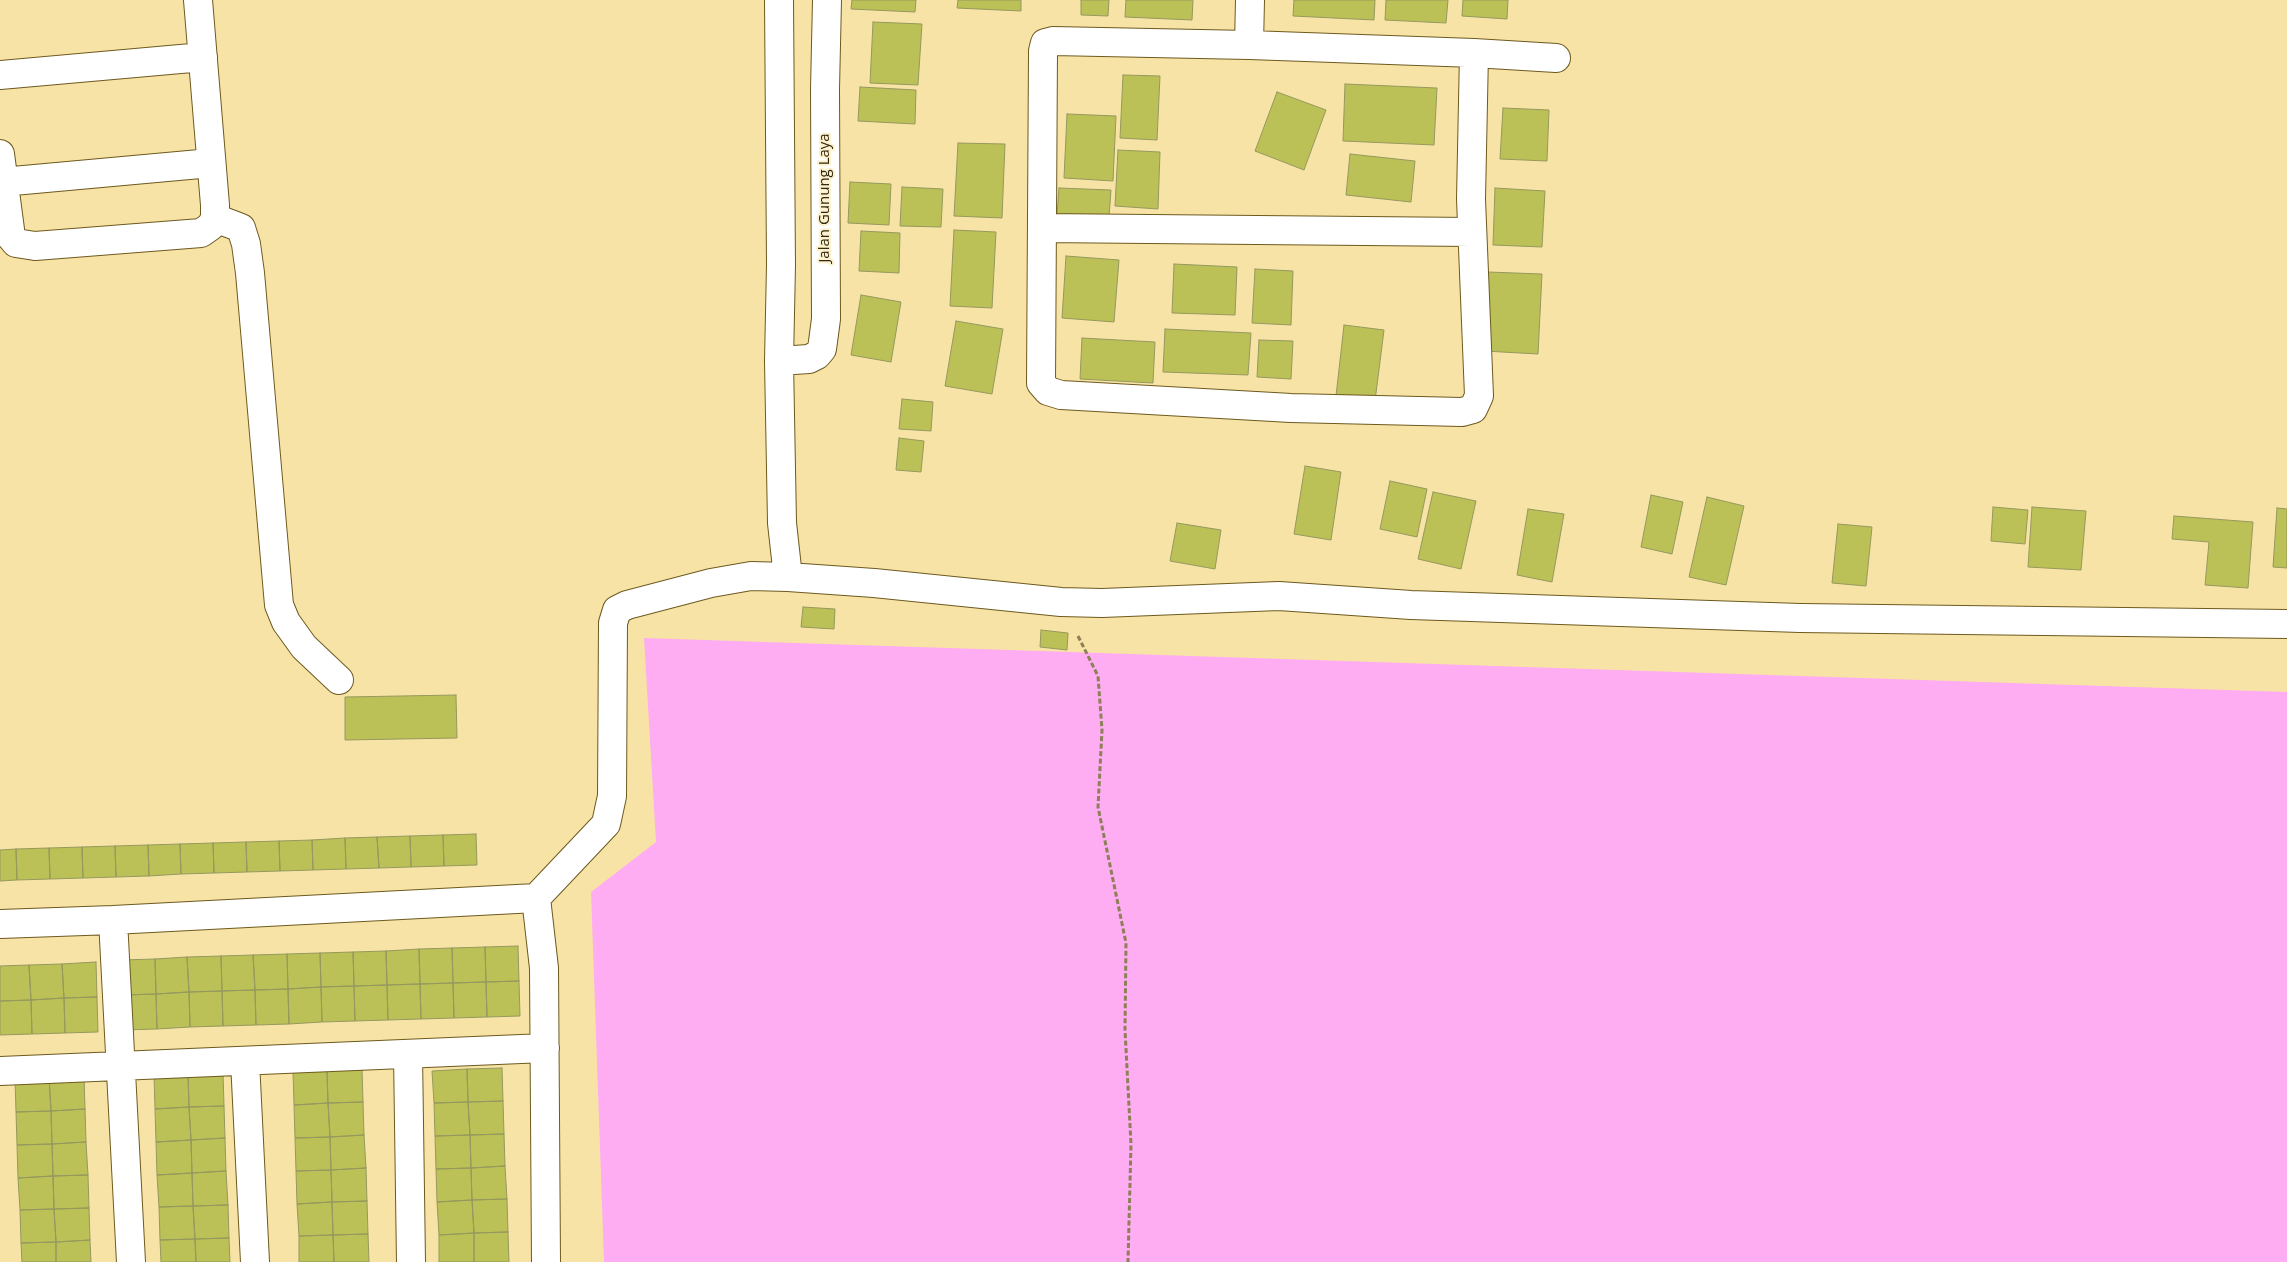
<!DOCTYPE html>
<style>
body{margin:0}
canvas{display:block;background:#f8e3a6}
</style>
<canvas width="2287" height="1262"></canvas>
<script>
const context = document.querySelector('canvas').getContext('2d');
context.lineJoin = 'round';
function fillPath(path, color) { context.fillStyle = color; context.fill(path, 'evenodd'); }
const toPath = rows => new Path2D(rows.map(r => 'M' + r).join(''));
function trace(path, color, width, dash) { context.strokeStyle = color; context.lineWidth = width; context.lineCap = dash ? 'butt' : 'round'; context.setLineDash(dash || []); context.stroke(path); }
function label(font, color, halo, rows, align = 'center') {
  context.font = font + ' "Open Sans",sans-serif'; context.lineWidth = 4; context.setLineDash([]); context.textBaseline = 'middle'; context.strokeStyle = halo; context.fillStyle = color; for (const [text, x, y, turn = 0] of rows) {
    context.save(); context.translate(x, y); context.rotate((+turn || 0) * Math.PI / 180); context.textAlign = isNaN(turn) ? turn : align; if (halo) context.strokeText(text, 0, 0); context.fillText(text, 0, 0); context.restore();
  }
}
fillPath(toPath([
 [644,638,2287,692,2287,1262,604,1262,591,892,656,842]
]), '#feadf2');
const building = toPath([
 [852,0,916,0,915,12,851,9,852,0],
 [958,0,1021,0,1021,11,957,8,958,0],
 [1081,0,1109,0,1108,16,1081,15,1081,0],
 [1126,0,1193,0,1192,20,1125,17,1126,0],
 [1294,0,1375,0,1374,20,1293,16,1294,0],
 [1386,0,1448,0,1446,23,1385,20,1386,0],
 [1463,0,1508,0,1507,19,1462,16,1463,0],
 [873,22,922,24,918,85,870,83,873,22],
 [1123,75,1160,76,1157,140,1120,138,1123,75],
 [1345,84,1437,88,1434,145,1343,141,1345,84],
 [860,87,916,90,915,124,858,121,860,87],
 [1277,92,1326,110,1304,170,1255,151,1277,92],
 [1503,108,1549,110,1547,161,1500,159,1503,108],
 [1067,114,1116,116,1113,181,1064,178,1067,114],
 [958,143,1005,144,1002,218,954,216,958,143],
 [1118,150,1160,152,1158,209,1115,206,1118,150],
 [1350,154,1415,161,1411,202,1346,195,1350,154],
 [850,182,891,184,889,225,848,223,850,182],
 [902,187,943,189,941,227,900,226,902,187],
 [1059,188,1111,190,1109,217,1057,215,1059,188],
 [1495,188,1545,191,1542,247,1493,245,1495,188],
 [954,230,996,232,992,308,950,306,954,230],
 [861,231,900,233,899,273,859,271,861,231],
 [1066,256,1119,260,1114,322,1062,318,1066,256],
 [1174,264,1237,267,1235,315,1172,313,1174,264],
 [1255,269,1293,271,1291,325,1252,323,1255,269],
 [1488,272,1542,274,1538,354,1484,351,1488,272],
 [861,295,901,302,891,362,851,355,861,295],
 [956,321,1003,329,992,394,945,386,956,321],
 [1344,325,1384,330,1375,401,1336,396,1344,325],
 [1165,329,1251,333,1248,375,1163,372,1165,329],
 [1082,338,1155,342,1153,383,1080,379,1082,338],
 [1259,340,1293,341,1291,379,1257,377,1259,340],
 [902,399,933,402,931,431,899,429,902,399],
 [899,438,924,441,921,472,896,470,899,438],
 [1305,466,1341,472,1331,540,1294,534,1305,466],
 [1390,481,1427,489,1417,537,1380,529,1390,481],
 [1433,492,1476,501,1461,569,1418,559,1433,492],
 [1651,495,1683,502,1672,554,1641,547,1651,495],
 [1707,497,1744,506,1726,585,1689,577,1707,497],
 [1993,507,2028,510,2025,544,1991,541,1993,507],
 [2032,507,2086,511,2081,570,2028,567,2032,507],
 [2277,508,2287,509,2287,568,2273,567,2277,508],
 [1528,509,1564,514,1552,582,1517,575,1528,509],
 [2174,516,2253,522,2248,588,2205,585,2209,542,2172,539,2174,516],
 [1177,523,1221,530,1215,569,1170,561,1177,523],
 [1838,524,1872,527,1866,586,1832,583,1838,524],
 [803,607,835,609,834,629,801,627,803,607],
 [1041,630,1068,633,1067,650,1040,647,1041,630],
 [456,695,457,738,345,740,345,697,456,695],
 [476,834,477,865,444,866,443,835,476,834],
 [443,835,444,866,411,867,410,836,443,835],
 [410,836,411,867,379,868,377,837,410,836],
 [377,837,379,868,346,869,345,838,377,837],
 [345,838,346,869,313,870,312,840,345,838],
 [312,840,313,870,280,871,279,841,312,840],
 [279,841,280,871,247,872,246,842,279,841],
 [246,842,247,872,214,873,213,843,246,842],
 [213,843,214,873,181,874,180,844,213,843],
 [180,844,181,874,149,876,148,845,180,844],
 [148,845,149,876,116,877,115,846,148,845],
 [115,846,116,877,83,878,82,847,115,846],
 [82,847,83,878,50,879,49,848,82,847],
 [49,848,50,879,17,880,16,849,49,848],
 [16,849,17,880,0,881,0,850,16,849],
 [518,946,519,981,486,982,485,947,518,946],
 [485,947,486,982,453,983,452,948,485,947],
 [452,948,453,983,420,984,419,949,452,948],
 [419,949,420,984,387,985,386,951,419,949],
 [386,951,387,985,354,986,353,952,386,951],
 [353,952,354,986,321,987,320,953,353,952],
 [320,953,321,987,288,989,287,954,320,953],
 [287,954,288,989,255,990,253,955,287,954],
 [253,955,255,990,222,991,221,956,253,955],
 [221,956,222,991,189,992,187,957,221,956],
 [187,957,189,992,156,994,155,959,187,957],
 [155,959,156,994,123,995,121,960,155,959],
 [96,962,97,997,64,998,62,964,96,962],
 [62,964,64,998,31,1000,29,965,62,964],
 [29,965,31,1000,0,1001,0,966,29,965],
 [519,981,520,1016,487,1017,486,982,519,981],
 [486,982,487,1017,454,1018,453,983,486,982],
 [453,983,454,1018,421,1019,420,984,453,983],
 [420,984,421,1019,388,1020,387,985,420,984],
 [387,985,388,1020,355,1021,354,986,387,985],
 [354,986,355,1021,322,1022,321,987,354,986],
 [321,987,322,1022,289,1024,288,989,321,987],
 [288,989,289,1024,256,1025,255,990,288,989],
 [255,990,256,1025,223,1026,222,991,255,990],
 [222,991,223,1026,190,1027,189,992,222,991],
 [189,992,190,1027,157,1029,156,994,189,992],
 [156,994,157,1029,124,1030,123,995,156,994],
 [97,997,98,1032,65,1033,64,998,97,997],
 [64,998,65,1033,32,1034,31,1000,64,998],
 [31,1000,32,1034,0,1035,0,1001,31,1000],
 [502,1068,503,1101,468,1102,467,1069,502,1068],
 [362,1069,363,1102,328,1103,327,1071,362,1069],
 [467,1069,468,1102,434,1103,432,1071,467,1069],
 [327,1071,328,1103,294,1105,293,1072,327,1071],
 [223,1073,224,1106,189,1107,188,1074,223,1073],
 [188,1074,189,1107,155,1109,154,1076,188,1074],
 [84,1076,85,1109,51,1111,49,1077,84,1076],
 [49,1077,51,1111,16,1112,15,1079,49,1077],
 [503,1101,504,1134,470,1135,468,1102,503,1101],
 [363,1102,364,1135,330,1137,328,1103,363,1102],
 [468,1102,470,1135,435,1136,434,1103,468,1102],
 [328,1103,330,1137,295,1138,294,1105,328,1103],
 [224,1106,225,1138,191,1140,189,1107,224,1106],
 [189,1107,191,1140,156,1142,155,1109,189,1107],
 [85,1109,86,1142,52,1144,51,1111,85,1109],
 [51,1111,52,1144,17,1145,16,1112,51,1111],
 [504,1134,505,1166,471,1168,470,1135,504,1134],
 [364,1135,366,1168,331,1170,330,1137,364,1135],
 [470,1135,471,1168,436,1169,435,1136,470,1135],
 [330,1137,331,1170,296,1171,295,1138,330,1137],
 [225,1138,226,1171,192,1173,191,1140,225,1138],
 [191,1140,192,1173,157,1175,156,1142,191,1140],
 [86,1142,88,1175,53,1176,52,1144,86,1142],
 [52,1144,53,1176,18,1178,17,1145,52,1144],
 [505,1166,507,1199,472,1200,471,1168,505,1166],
 [366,1168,367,1201,332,1202,331,1170,366,1168],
 [471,1168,472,1200,437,1202,436,1169,471,1168],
 [331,1170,332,1202,297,1204,296,1171,331,1170],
 [226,1171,228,1205,193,1206,192,1173,226,1171],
 [192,1173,193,1206,159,1207,157,1175,192,1173],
 [88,1175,89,1208,54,1209,53,1176,88,1175],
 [53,1176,54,1209,20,1210,18,1178,53,1176],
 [507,1199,508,1232,474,1233,472,1200,507,1199],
 [472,1200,474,1233,439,1235,437,1202,472,1200],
 [367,1201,368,1234,333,1235,332,1202,367,1201],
 [332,1202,333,1235,299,1236,297,1204,332,1202],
 [228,1205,229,1238,195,1239,193,1206,228,1205],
 [193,1206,195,1239,160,1240,159,1207,193,1206],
 [89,1208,90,1240,56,1242,54,1209,89,1208],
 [54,1209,56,1242,21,1243,20,1210,54,1209],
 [508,1232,509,1262,474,1262,474,1233,508,1232],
 [474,1233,474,1262,439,1262,439,1235,474,1233],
 [368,1234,369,1262,334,1262,333,1235,368,1234],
 [333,1235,334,1262,299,1262,299,1236,333,1235],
 [229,1238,230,1262,196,1262,195,1239,229,1238],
 [195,1239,196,1262,161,1262,160,1240,195,1239],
 [90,1240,91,1262,56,1262,56,1242,90,1240],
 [56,1242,56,1262,22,1262,21,1243,56,1242]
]);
fillPath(building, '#bbc057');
trace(building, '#95995e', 1);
const minor = toPath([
 [779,0,781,265,779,361,782,523,788,577],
 [1053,41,1249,45,1474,53,1471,199,1479,396,1473,409,1462,412,1291,408,1061,395,1048,391,1041,383,1043,51,1045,43,1053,41],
 [1249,45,1250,0],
 [1474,53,1556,58],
 [0,75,203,57],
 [0,154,11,237,16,243,35,246,201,233,211,226,215,218,215,205,198,0],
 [2,182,211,163],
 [215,218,241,228,246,244,250,273,279,605,286,622,304,647,339,680],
 [1042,228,1472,232],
 [779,361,809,359,817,355,822,349,826,319,825,89,827,0],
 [113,920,131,1262],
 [0,924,113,920,536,898],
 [408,1054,411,1262],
 [245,1061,255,1262],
 [0,1071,545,1048],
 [546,1262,544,968,536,898,606,824,612,796,613,623,617,610,627,605,711,583,751,576,788,577,874,583,1061,602,1102,603,1279,596,1411,605,1800,618,2287,624]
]);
trace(minor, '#6d5a1f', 30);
trace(toPath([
 [1078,636,1098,676,1102,730,1098,807,1126,943,1125,1030,1131,1144,1128,1262]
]), '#8d7f56', 3, [5, 2.5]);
trace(minor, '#fff', 28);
label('15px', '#2e260e', '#fdf1cd', [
 ["Jalan Gunung Laya",825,198,-90]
]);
</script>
